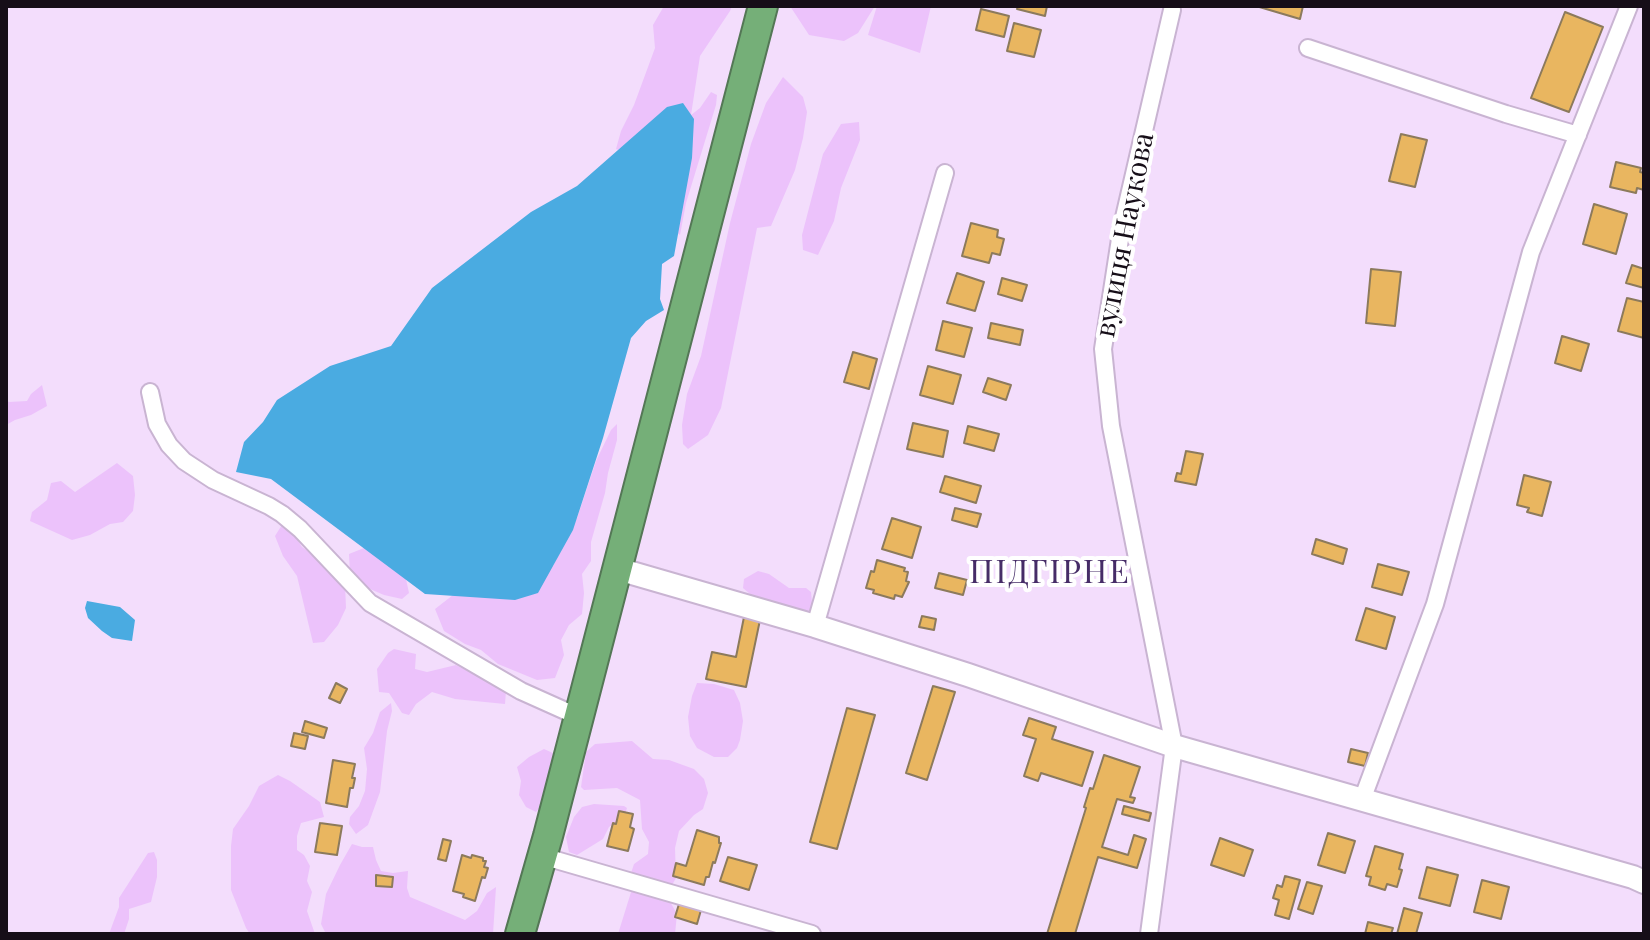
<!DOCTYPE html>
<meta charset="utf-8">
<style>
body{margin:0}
#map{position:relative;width:1650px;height:940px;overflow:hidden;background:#f3ddfc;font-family:"Playfair Display",serif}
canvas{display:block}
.frame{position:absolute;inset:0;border:8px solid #160e18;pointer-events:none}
</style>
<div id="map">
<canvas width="1650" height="940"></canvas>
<div class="frame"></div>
</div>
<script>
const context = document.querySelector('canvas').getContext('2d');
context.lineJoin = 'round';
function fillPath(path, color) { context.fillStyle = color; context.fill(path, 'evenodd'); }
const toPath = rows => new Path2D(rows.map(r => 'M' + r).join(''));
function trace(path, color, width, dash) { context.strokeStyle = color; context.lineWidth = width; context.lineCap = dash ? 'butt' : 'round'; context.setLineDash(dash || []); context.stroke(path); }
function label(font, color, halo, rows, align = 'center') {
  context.font = font + ' "Playfair Display",serif'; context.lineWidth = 8; context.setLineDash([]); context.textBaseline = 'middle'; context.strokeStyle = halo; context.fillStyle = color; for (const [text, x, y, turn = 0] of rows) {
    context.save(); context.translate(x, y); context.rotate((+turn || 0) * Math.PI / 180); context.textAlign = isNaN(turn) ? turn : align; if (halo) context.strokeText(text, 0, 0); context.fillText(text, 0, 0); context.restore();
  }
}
fillPath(toPath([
 [664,6,732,6,730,11,700,56,691,115,700,108,711,92,717,95,716,105,686,203,680,235,675,231,642,160,616,149,621,131,634,105,655,48,653,25],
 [790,6,875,6,858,33,844,41,809,35],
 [877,6,931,6,920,53,868,35],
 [783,77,803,97,807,112,803,138,795,170,771,226,757,228,721,408,708,435,688,449,683,444,682,425,687,394,701,356,730,223,751,144,766,103],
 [859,122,860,140,841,188,834,221,818,255,803,250,802,235,823,154,841,124],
 [42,385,47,406,31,415,15,420,6,425,6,400,9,402,27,401,31,394],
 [617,424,617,440,608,473,605,493,591,542,591,561,582,574,584,593,582,614,569,625,561,640,564,655,555,678,537,680,498,664,481,650,465,644,444,631,435,609,462,588,553,566,577,518,596,461,611,430],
 [117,463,133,476,135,495,133,511,123,522,110,524,90,535,72,540,30,521,32,512,47,500,51,483,61,481,75,492],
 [285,520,302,547,329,565,345,584,346,608,338,625,324,642,313,643,297,576,283,556,275,536],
 [369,546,406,579,409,593,402,599,384,595,363,586,350,573,349,554],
 [758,571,769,574,789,588,806,588,811,592,813,612,805,619,770,606,750,594,743,588,744,579],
 [394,649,416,654,415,669,427,672,456,665,506,691,505,704,455,699,432,692,416,704,409,715,402,713,389,693,379,692,377,669,388,653],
 [697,683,714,684,734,690,740,703,743,721,740,740,737,748,728,757,714,757,697,748,690,736,688,717,692,696],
 [391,703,392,711,387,731,380,792,368,825,356,834,349,824,350,817,359,806,365,791,367,769,364,748,373,733,380,712],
 [632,741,653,759,669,760,694,769,704,779,708,793,703,809,694,815,679,831,675,848,676,878,672,885,655,884,641,880,631,873,634,864,648,854,649,842,642,829,640,800,617,788,584,790,581,787,586,752,595,744],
 [544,749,555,754,549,798,536,812,526,807,519,795,521,781,517,767,529,757],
 [278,775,290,781,320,802,324,817,301,823,297,836,297,850,304,855,310,866,307,881,312,892,307,911,315,934,250,934,246,928,231,890,231,846,233,829,249,806,259,786],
 [594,804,624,806,627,808,624,817,609,827,603,839,577,855,569,852,566,837,574,817,582,807],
 [352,844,362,847,373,847,376,860,381,871,393,873,408,871,407,888,410,897,465,920,477,911,487,893,496,887,493,934,326,934,321,924,326,894,340,865],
 [154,852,157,860,157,877,151,902,129,909,129,919,124,934,109,934,119,907,119,898,148,853],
 [632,889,668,898,677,914,675,934,618,934]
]), '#ecc2fb');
fillPath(toPath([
 [683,103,694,119,692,158,674,256,662,264,660,299,664,310,646,321,631,338,603,438,573,530,538,593,515,600,425,594,271,479,236,472,244,442,263,422,277,400,330,366,391,346,432,288,531,212,577,186,667,107],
 [87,601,120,607,135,620,132,641,112,638,102,631,88,618,85,608]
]), '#4aabe1');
const building = toPath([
 [1018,6,1047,6,1045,16,1017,9,1018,6],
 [1256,6,1303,6,1300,19,1256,6],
 [981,9,1009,16,1004,37,976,30,981,9],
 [1565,12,1603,27,1569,112,1531,98,1565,12],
 [1014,23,1041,30,1034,57,1007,51,1014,23],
 [1401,134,1427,140,1415,187,1389,181,1401,134],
 [1616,162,1641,168,1640,172,1644,173,1644,190,1637,188,1636,193,1610,187,1616,162],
 [1594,204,1627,214,1616,254,1583,244,1594,204],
 [971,223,998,230,997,237,1004,239,1000,255,992,253,989,263,962,256,971,223],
 [1632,265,1644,269,1644,288,1626,283,1632,265],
 [1371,269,1401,272,1395,326,1366,323,1371,269],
 [957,273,984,282,975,311,947,303,957,273],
 [1002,278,1027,285,1022,301,998,294,1002,278],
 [1627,298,1644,302,1644,338,1618,331,1627,298],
 [943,321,972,328,964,357,936,350,943,321],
 [991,323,1023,330,1020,345,988,338,991,323],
 [1562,336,1589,344,1581,371,1555,363,1562,336],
 [853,352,877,359,869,389,844,382,853,352],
 [928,366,961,375,953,404,920,395,928,366],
 [988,378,1011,385,1006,400,983,392,988,378],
 [913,423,948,431,943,457,907,449,913,423],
 [968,426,999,434,994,451,964,443,968,426],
 [1186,451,1203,454,1196,485,1175,481,1177,473,1181,474,1186,451],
 [1524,475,1551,482,1542,516,1527,512,1529,508,1517,505,1524,475],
 [945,476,981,486,976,503,940,492,945,476],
 [955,508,981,514,977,527,952,520,955,508],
 [892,518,921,527,912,558,882,549,892,518],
 [1316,539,1347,549,1343,564,1312,554,1316,539],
 [877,560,905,568,904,571,908,572,906,581,909,582,902,597,895,595,894,599,873,593,874,590,866,588,871,571,874,572,877,560],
 [1378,564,1409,572,1402,595,1372,587,1378,564],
 [939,573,967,580,963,595,935,588,939,573],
 [1366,608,1395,617,1386,649,1356,640,1366,608],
 [922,616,936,619,934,630,919,627,922,616],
 [744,617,760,620,746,687,706,679,712,652,736,657,744,617],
 [336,683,347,689,340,703,329,698,336,683],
 [933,686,955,692,927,780,906,773,933,686],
 [847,708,875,715,837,849,810,842,847,708],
 [1029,718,1056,727,1052,739,1093,752,1082,786,1041,773,1038,781,1024,776,1036,739,1023,735,1029,718],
 [305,721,327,728,324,738,302,732,305,721],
 [294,733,308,736,305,749,291,746,294,733],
 [1351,749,1368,753,1365,766,1348,762,1351,749],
 [1104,755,1140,767,1130,797,1135,798,1133,803,1117,799,1102,847,1128,855,1134,835,1146,839,1137,868,1098,857,1075,934,1047,934,1086,808,1084,807,1090,788,1093,789,1104,755],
 [333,760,355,764,352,778,355,778,353,788,350,788,347,807,326,803,333,760],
 [1124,806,1151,813,1149,821,1122,814,1124,806],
 [619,811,633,814,630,827,634,829,628,851,607,846,613,823,616,824,619,811],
 [320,823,342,826,337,855,315,852,320,823],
 [697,830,719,837,719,843,721,843,715,863,713,862,709,877,706,877,704,885,673,876,676,863,686,866,697,830],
 [1328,833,1355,841,1345,873,1318,865,1328,833],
 [1220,838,1253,850,1244,876,1211,865,1220,838],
 [443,839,451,841,446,861,438,859,443,839],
 [1375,846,1403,854,1399,869,1402,870,1397,887,1387,884,1385,890,1369,885,1371,877,1366,876,1375,846],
 [462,855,471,858,472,855,483,858,483,861,486,861,484,867,488,868,485,878,482,877,475,901,463,897,464,894,453,891,462,855],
 [728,857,757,865,749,890,720,881,728,857],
 [1427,867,1458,875,1450,906,1419,898,1427,867],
 [376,875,393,877,392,887,376,886,376,875],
 [1285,876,1300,880,1289,919,1275,915,1279,900,1273,898,1277,885,1282,887,1285,876],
 [1482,880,1509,887,1501,919,1474,912,1482,880],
 [1307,882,1322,886,1313,914,1298,909,1307,882],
 [679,904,701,910,697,924,675,917,679,904],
 [1404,908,1422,913,1416,934,1397,934,1404,908],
 [1368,922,1393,928,1391,934,1365,934,1368,922]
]);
fillPath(building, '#e9b660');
trace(building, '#8c7a5c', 2);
const street = toPath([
 [1308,48,1506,114,1578,135],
 [150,392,157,424,169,445,184,461,213,480,269,506,282,514,300,529,370,603,521,691,579,717],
 [815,626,945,173],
 [1362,800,1435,604,1531,252,1629,6],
 [542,856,812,934],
 [1149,934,1174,746,1111,426,1103,349,1122,226,1172,10]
]);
const secondary = toPath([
 [618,569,815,626,968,675,1174,746,1633,877,1644,882]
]);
const highway = toPath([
 [520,934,548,836,763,6]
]);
trace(street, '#c9b4d2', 20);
trace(secondary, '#c9b4d2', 26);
trace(highway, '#547756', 32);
trace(street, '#fff', 16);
trace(secondary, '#fff', 22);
trace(highway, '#75af78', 28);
label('28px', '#160e18', '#fff', [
 ["вулиця Наукова",1125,235,-79]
]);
context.letterSpacing = '2px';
label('32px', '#462c67', '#fff', [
 ["ПІДГІРНЕ",1050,573]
]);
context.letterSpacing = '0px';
</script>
